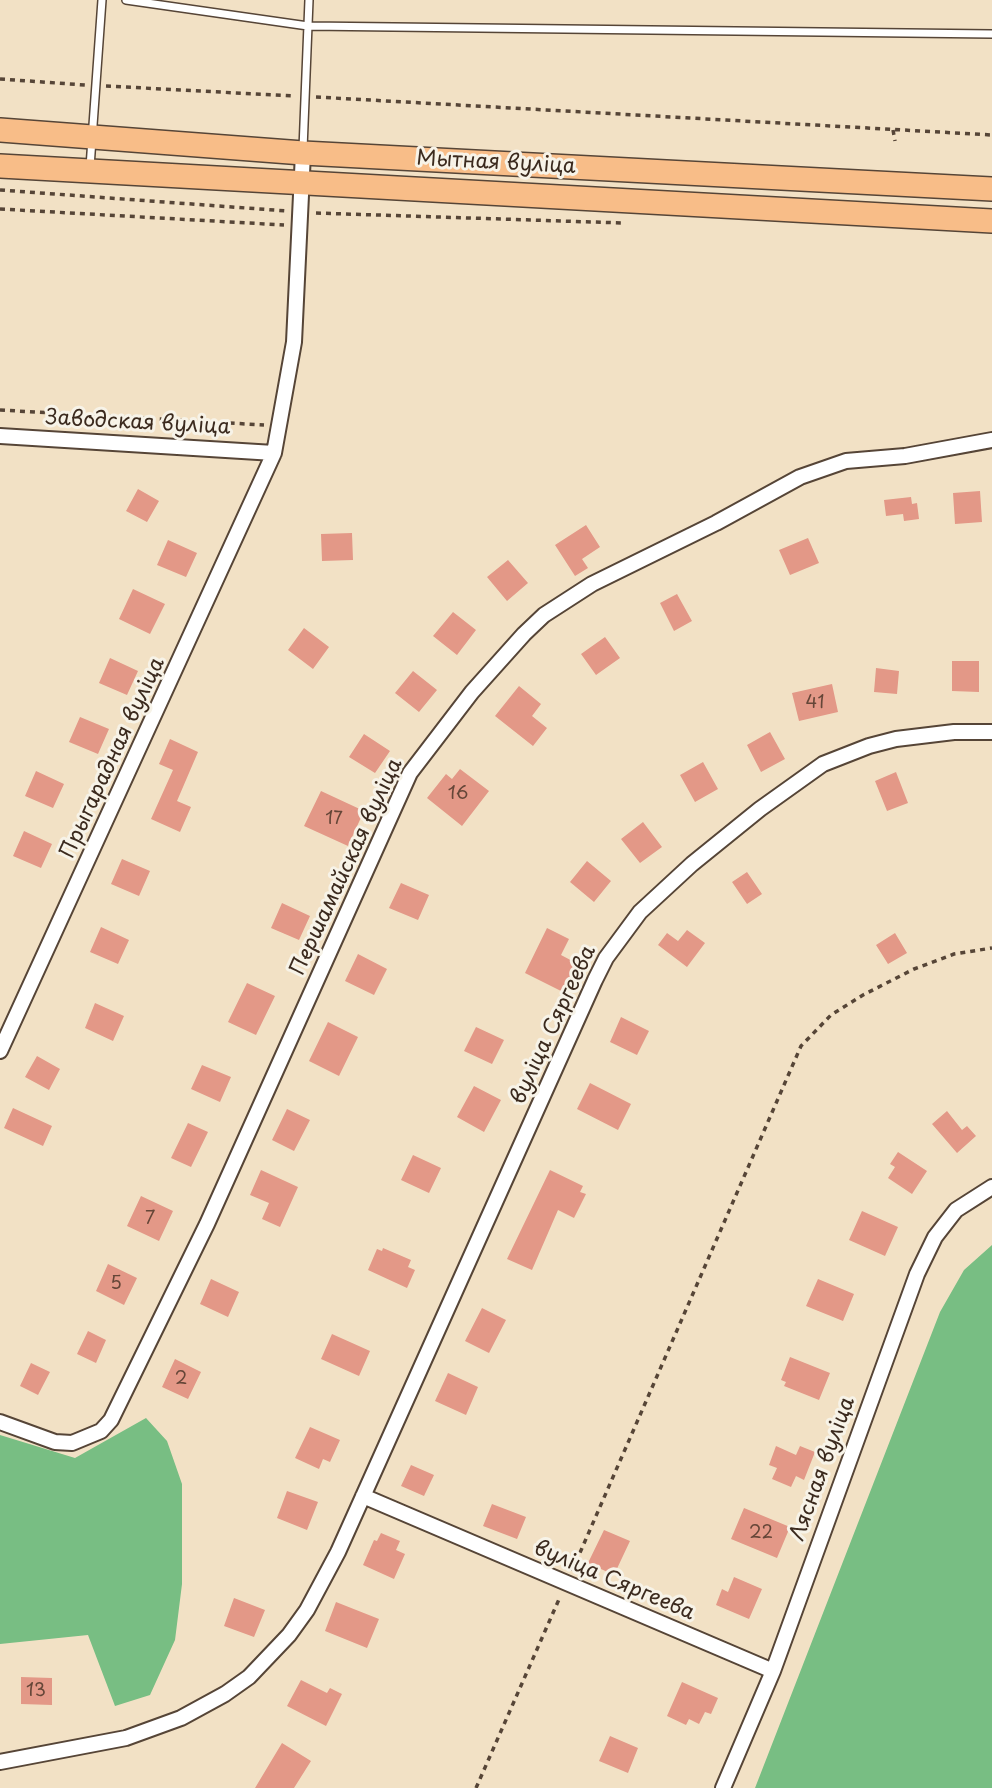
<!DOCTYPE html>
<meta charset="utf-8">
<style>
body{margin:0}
canvas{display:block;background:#f2e1c5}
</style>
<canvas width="992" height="1788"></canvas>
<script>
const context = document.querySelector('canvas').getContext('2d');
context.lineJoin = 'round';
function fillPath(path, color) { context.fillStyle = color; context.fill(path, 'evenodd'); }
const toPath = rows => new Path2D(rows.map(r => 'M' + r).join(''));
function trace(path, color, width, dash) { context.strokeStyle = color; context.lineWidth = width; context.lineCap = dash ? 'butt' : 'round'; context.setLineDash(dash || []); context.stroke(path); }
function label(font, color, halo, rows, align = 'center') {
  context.font = font + ' "Playpen Sans",sans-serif'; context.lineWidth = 6; context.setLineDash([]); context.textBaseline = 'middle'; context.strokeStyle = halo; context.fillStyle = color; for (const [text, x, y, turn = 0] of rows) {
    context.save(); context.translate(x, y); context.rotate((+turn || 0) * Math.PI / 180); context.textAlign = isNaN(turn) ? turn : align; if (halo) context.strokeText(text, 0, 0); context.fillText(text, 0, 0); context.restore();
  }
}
fillPath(toPath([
 [992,1245,992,1788,755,1788,940,1312,964,1270],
 [146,1418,167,1441,182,1484,182,1584,175,1640,150,1695,115,1706,88,1635,0,1644,0,1435,75,1458]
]), '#78be83');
fillPath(toPath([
 [138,489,159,501,147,522,126,511],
 [980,491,982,522,955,524,953,493],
 [911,497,912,504,917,503,919,519,904,521,903,514,886,516,884,500],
 [586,525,600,547,582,559,588,568,575,576,555,545],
 [352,533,353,560,322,561,321,534],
 [808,538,819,563,790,575,779,550],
 [168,540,197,553,186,577,157,565],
 [508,560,528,583,507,601,487,577],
 [133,589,165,604,150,634,119,619],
 [677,594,692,621,674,631,660,603],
 [453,612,476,630,457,655,433,636],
 [304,628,329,647,313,669,288,650],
 [605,637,620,658,596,675,581,654],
 [110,658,138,671,127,695,99,683],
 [952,661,979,661,979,692,952,691],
 [876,668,899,671,897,694,874,692],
 [413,671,437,690,419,712,395,693],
 [832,684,838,712,799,721,792,693],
 [519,686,541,704,532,716,547,728,533,746,495,716],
 [80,717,109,729,98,754,69,742],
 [770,732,785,759,761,772,747,745],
 [364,734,390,751,375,773,349,757],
 [170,739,198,752,177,801,191,807,180,832,151,819,173,770,159,764],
 [703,762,718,789,695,802,680,775],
 [460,769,489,791,462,826,427,798,446,774,452,779],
 [36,771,64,784,53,808,25,796],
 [896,772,908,803,887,811,875,781],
 [321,791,364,811,348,846,304,826],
 [643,822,662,847,640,863,621,839],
 [24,831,52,844,41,868,13,856],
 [122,859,150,871,139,896,111,884],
 [587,861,611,881,594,902,570,882],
 [747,872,762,894,747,904,732,882],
 [401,883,429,895,418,920,389,908],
 [282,903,310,916,299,940,271,928],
 [101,927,129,940,118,964,90,952],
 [547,928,569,939,561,955,578,964,563,992,525,973],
 [687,930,705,943,687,967,658,945,667,933,678,941],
 [895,933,907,953,888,964,876,945],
 [358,954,387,969,374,995,345,981],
 [247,983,275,996,256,1035,228,1022],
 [95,1003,124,1016,113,1041,85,1028],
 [621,1017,649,1031,637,1055,610,1042],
 [328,1022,358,1037,339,1076,309,1061],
 [476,1027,504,1040,492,1064,464,1051],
 [37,1056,60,1069,49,1090,25,1077],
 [202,1065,231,1077,220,1102,191,1089],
 [590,1083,631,1104,618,1130,577,1109],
 [474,1086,501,1100,484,1132,457,1117],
 [13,1108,52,1126,43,1146,4,1128],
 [287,1109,310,1120,294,1151,272,1140],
 [947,1111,962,1130,967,1126,976,1136,957,1153,932,1124],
 [188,1123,208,1132,191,1167,171,1158],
 [898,1152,927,1171,912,1194,888,1178,895,1167,890,1164],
 [413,1155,441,1168,429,1193,401,1180],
 [261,1170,298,1187,280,1227,262,1219,269,1203,250,1195],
 [550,1170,583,1186,580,1192,586,1194,574,1218,558,1210,532,1270,507,1259],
 [141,1196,173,1211,159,1241,127,1226],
 [862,1211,898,1227,885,1256,849,1240],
 [383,1248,411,1260,408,1267,415,1270,407,1288,368,1270,377,1249,382,1251],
 [108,1264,137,1278,124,1305,96,1291],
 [211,1279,239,1292,228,1317,200,1304],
 [818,1279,854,1294,843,1321,806,1306],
 [482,1308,506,1320,489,1353,465,1341],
 [88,1331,106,1340,96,1363,77,1354],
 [332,1334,370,1351,359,1376,321,1359],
 [790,1357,830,1373,819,1400,784,1386,786,1382,781,1380],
 [175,1359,201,1372,188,1399,162,1387],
 [31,1363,50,1372,38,1395,20,1386],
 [448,1373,478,1387,466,1415,435,1401],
 [310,1427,340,1440,330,1462,323,1459,319,1469,295,1458],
 [776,1446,796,1455,800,1446,815,1452,804,1480,796,1476,791,1487,772,1479,777,1468,769,1465],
 [411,1465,434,1475,424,1496,401,1486],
 [287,1491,318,1502,307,1530,277,1518],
 [492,1504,526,1517,517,1539,483,1526],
 [744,1508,790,1527,777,1558,731,1539],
 [604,1530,630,1541,614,1575,588,1563],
 [381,1533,400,1541,396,1550,405,1554,394,1579,363,1565,374,1540,377,1541],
 [734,1577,762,1589,749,1619,716,1605,722,1589,728,1592],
 [234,1598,265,1610,254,1637,224,1626],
 [336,1602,379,1619,367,1648,325,1631],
 [21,1677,52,1678,52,1705,21,1704],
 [301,1680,327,1693,330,1688,342,1694,326,1726,287,1706],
 [682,1682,718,1698,711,1714,705,1712,699,1724,689,1719,686,1725,667,1716],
 [610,1736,638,1748,628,1773,599,1761],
 [282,1743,311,1761,294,1788,255,1788]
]), '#e39887');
const service = toPath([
 [126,0,308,26,992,34],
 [303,149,309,0],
 [90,167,102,0]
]);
const minor = toPath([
 [0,436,274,453],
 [0,1051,274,453,294,342,303,153],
 [0,1422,55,1442,72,1443,101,1431,111,1420,207,1224,410,773,472,692,524,634,544,615,592,584,716,523,800,477,846,461,905,456,992,440],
 [363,1496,773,1671],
 [0,1762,126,1738,181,1718,225,1694,249,1677,289,1635,307,1610,338,1552,595,980,606,958,640,912,692,864,760,809,823,764,869,746,896,739,954,732,992,732],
 [723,1788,773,1671,917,1274,935,1237,956,1210,992,1187]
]);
const primary = toPath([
 [0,130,303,153,992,189],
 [0,166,992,221]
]);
trace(service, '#564537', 10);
trace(minor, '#564537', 18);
trace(primary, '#564537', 26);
trace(toPath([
 [0,79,85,85],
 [106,86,294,96],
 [316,97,992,135],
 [893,130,895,141],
 [0,190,287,211],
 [0,209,284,225],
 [316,213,623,223],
 [0,410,264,425],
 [572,1571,801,1046,831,1015,863,995,914,969,954,954,992,948],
 [476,1788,560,1597]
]), '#564537', 3.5, [5, 5]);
trace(service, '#fff', 7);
trace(minor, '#fff', 14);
trace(primary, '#f8bd88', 23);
label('18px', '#654638', null, [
 ["41",815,703],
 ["16",458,794],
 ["17",334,819],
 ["7",150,1219],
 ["5",116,1284],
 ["2",181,1379],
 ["22",761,1533],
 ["13",36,1691]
]);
label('21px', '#3b2a1e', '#f7f3e8', [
 ["Мытная вуліца",496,163,3],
 ["Заводская вуліца",138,423,3],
 ["Прыгарадная вуліца",113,758,-65],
 ["Першамайская вуліца",347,867,-65],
 ["вуліца Сяргеева",554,1025,-65],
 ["Лясная вуліца",823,1469,-70],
 ["вуліца Сяргеева",614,1581,23]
]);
</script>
